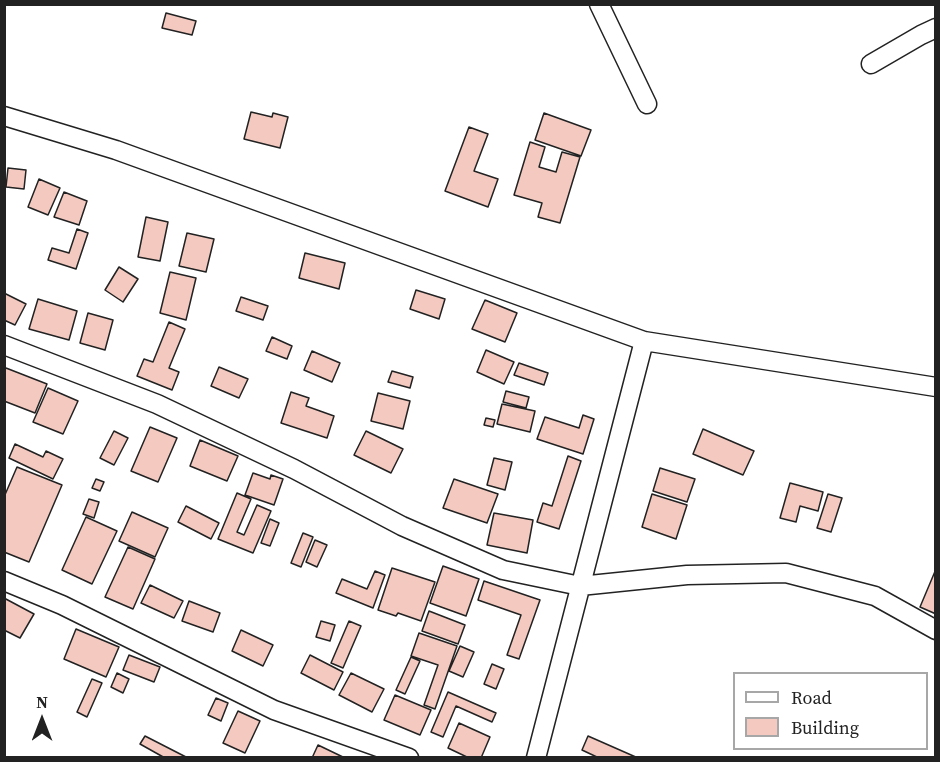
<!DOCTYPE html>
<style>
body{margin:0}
#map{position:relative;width:940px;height:762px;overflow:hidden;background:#fff;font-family:"Source Serif 4",serif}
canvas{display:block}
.frame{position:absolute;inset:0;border:6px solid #222;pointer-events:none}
.legend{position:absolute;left:733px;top:672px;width:195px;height:78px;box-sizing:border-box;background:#fff;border:2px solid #a7a7a7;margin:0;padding:8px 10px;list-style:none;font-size:18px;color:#222}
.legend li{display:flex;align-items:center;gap:12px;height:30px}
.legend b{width:30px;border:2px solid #a7a7a7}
.north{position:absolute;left:12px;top:690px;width:60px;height:60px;-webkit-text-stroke:4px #fff;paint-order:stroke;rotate:0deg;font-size:16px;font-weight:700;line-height:24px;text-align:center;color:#222}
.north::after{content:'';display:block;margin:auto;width:21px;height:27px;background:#222;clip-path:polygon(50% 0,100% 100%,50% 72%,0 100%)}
</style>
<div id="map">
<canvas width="940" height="762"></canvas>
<div class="frame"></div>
<ul class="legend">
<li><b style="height:8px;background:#fff"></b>Road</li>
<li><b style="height:16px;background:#f3c9c0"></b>Building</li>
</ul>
<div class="north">N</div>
</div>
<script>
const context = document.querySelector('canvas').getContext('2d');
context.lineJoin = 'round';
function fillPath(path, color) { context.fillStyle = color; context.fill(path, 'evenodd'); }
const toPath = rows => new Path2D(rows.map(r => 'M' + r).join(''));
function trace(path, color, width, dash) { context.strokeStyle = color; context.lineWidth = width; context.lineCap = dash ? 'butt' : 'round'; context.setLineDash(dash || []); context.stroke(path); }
const building = toPath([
 [166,13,196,21,192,35,162,28,166,13],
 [251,112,272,117,273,113,288,117,280,148,244,139,251,112],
 [544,113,591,130,581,156,535,140,544,113],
 [469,127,488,134,474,171,498,179,488,207,445,191,469,127],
 [530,142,545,147,539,167,556,172,562,152,580,157,560,223,538,217,542,203,514,195,530,142],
 [8,168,26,170,24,189,6,187,8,168],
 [39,179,60,188,48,215,28,207,39,179],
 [64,192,87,201,79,225,54,217,64,192],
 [146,217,168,222,160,261,138,257,146,217],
 [77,229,88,233,76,269,48,260,52,248,69,253,77,229],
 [187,233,214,239,206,272,179,266,187,233],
 [305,253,345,263,339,289,299,278,305,253],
 [119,267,138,279,123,302,105,290,119,267],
 [170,272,196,278,186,320,160,313,170,272],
 [416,290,445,299,439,319,410,309,416,290],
 [4,293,26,304,15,325,4,320,4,293],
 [241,297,268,306,263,320,236,311,241,297],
 [38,299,77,311,69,340,29,329,38,299],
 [485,300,517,313,505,342,472,329,485,300],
 [88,313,113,320,105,350,80,343,88,313],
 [169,322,185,329,169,368,179,372,172,390,137,376,144,359,153,362,169,322],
 [272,337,292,346,287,359,266,351,272,337],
 [486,350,514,362,504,384,477,372,486,350],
 [312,351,340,363,332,382,304,370,312,351],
 [519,363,548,373,544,385,514,375,519,363],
 [219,367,248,379,239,398,211,386,219,367],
 [6,368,47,384,35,413,4,401,4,372,6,368],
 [392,371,413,377,410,388,388,382,392,371],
 [48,388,78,401,63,434,33,422,48,388],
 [506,391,529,397,526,408,503,402,506,391],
 [291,392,309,398,306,406,334,416,327,438,281,423,291,392],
 [378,393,410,401,403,429,371,421,378,393],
 [502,404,535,411,530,432,497,424,502,404],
 [583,415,594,419,583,454,537,439,545,417,579,428,583,415],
 [486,418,495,420,493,427,484,425,486,418],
 [150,427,177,438,158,482,131,471,150,427],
 [703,429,754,451,743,475,693,454,703,429],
 [114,431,128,438,114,465,100,458,114,431],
 [366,431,403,449,391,473,354,455,366,431],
 [200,440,238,456,227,481,190,466,200,440],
 [15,444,43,457,46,451,63,459,53,479,9,458,15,444],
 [568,456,581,461,559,529,537,522,543,503,552,506,568,456],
 [494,458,512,462,505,490,487,485,494,458],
 [17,467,62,485,29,562,4,552,4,497,17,467],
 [660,468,695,479,687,502,653,491,660,468],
 [253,473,270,479,271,475,283,479,274,505,245,495,253,473],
 [96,479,104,482,100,491,92,488,96,479],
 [454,479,498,494,487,523,443,508,454,479],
 [790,483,823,492,818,511,800,506,796,522,780,518,790,483],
 [237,493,251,499,237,532,244,535,257,505,271,511,253,553,218,539,237,493],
 [652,494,687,505,676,539,642,527,652,494],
 [828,494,842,498,831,532,817,528,828,494],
 [89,499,99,502,94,518,83,514,89,499],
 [186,506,219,523,211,539,178,522,186,506],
 [132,512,168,528,155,557,119,541,132,512],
 [494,513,533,520,527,553,487,545,494,513],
 [86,517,117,531,92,584,62,570,86,517],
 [270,519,279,523,270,546,261,543,270,519],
 [303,533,313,537,301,567,291,563,303,533],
 [315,540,327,545,317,567,306,562,315,540],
 [128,547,155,559,133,609,105,597,128,547],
 [443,566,479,579,466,616,430,603,443,566],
 [392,568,435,582,421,621,398,613,396,616,378,610,392,568],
 [936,569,936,614,920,607,936,569],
 [375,571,385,575,373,608,336,593,342,579,367,589,375,571],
 [484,581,540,600,519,659,507,655,521,615,478,600,484,581],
 [150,585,183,601,174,618,141,603,150,585],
 [4,598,34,614,20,638,4,630,4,598],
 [189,601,220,613,213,632,182,621,189,601],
 [429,611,465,625,458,644,422,631,429,611],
 [321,621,335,625,330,641,316,637,321,621],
 [349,621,361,626,343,668,331,663,349,621],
 [76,629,119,647,106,677,64,659,76,629],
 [241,630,273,645,263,666,232,651,241,630],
 [419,633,457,646,435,709,424,705,438,665,411,656,419,633],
 [460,646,474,652,463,677,449,671,460,646],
 [129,655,160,667,154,682,123,670,129,655],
 [310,655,343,672,334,690,301,673,310,655],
 [411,657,420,661,405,694,396,690,411,657],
 [492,664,504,669,496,689,484,684,492,664],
 [117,673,129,679,123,693,111,687,117,673],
 [351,673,384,689,372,712,339,695,351,673],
 [92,679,102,683,87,717,77,712,92,679],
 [448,692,496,713,492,722,456,706,443,737,431,732,448,692],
 [395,695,431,710,420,735,384,720,395,695],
 [216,698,228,703,221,721,208,715,216,698],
 [238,711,260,721,245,753,223,743,238,711],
 [459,723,490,737,481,758,469,758,448,748,459,723],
 [145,736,186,757,165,758,140,744,145,736],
 [588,736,638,758,599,758,582,750,588,736],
 [318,745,345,758,312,758,318,745]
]);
fillPath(building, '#f3c9c0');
trace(building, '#222', 1.5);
const minor = toPath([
 [599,4,647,104],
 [871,64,921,35,936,28],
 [4,116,116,150,644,341,936,387],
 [4,345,157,404,294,469,402,526,503,570,580,586,687,575,786,573,875,596,936,630],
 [4,581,62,605,274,710,409,758],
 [536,758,644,341]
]);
trace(minor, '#222', 21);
trace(minor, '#fff', 18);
</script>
